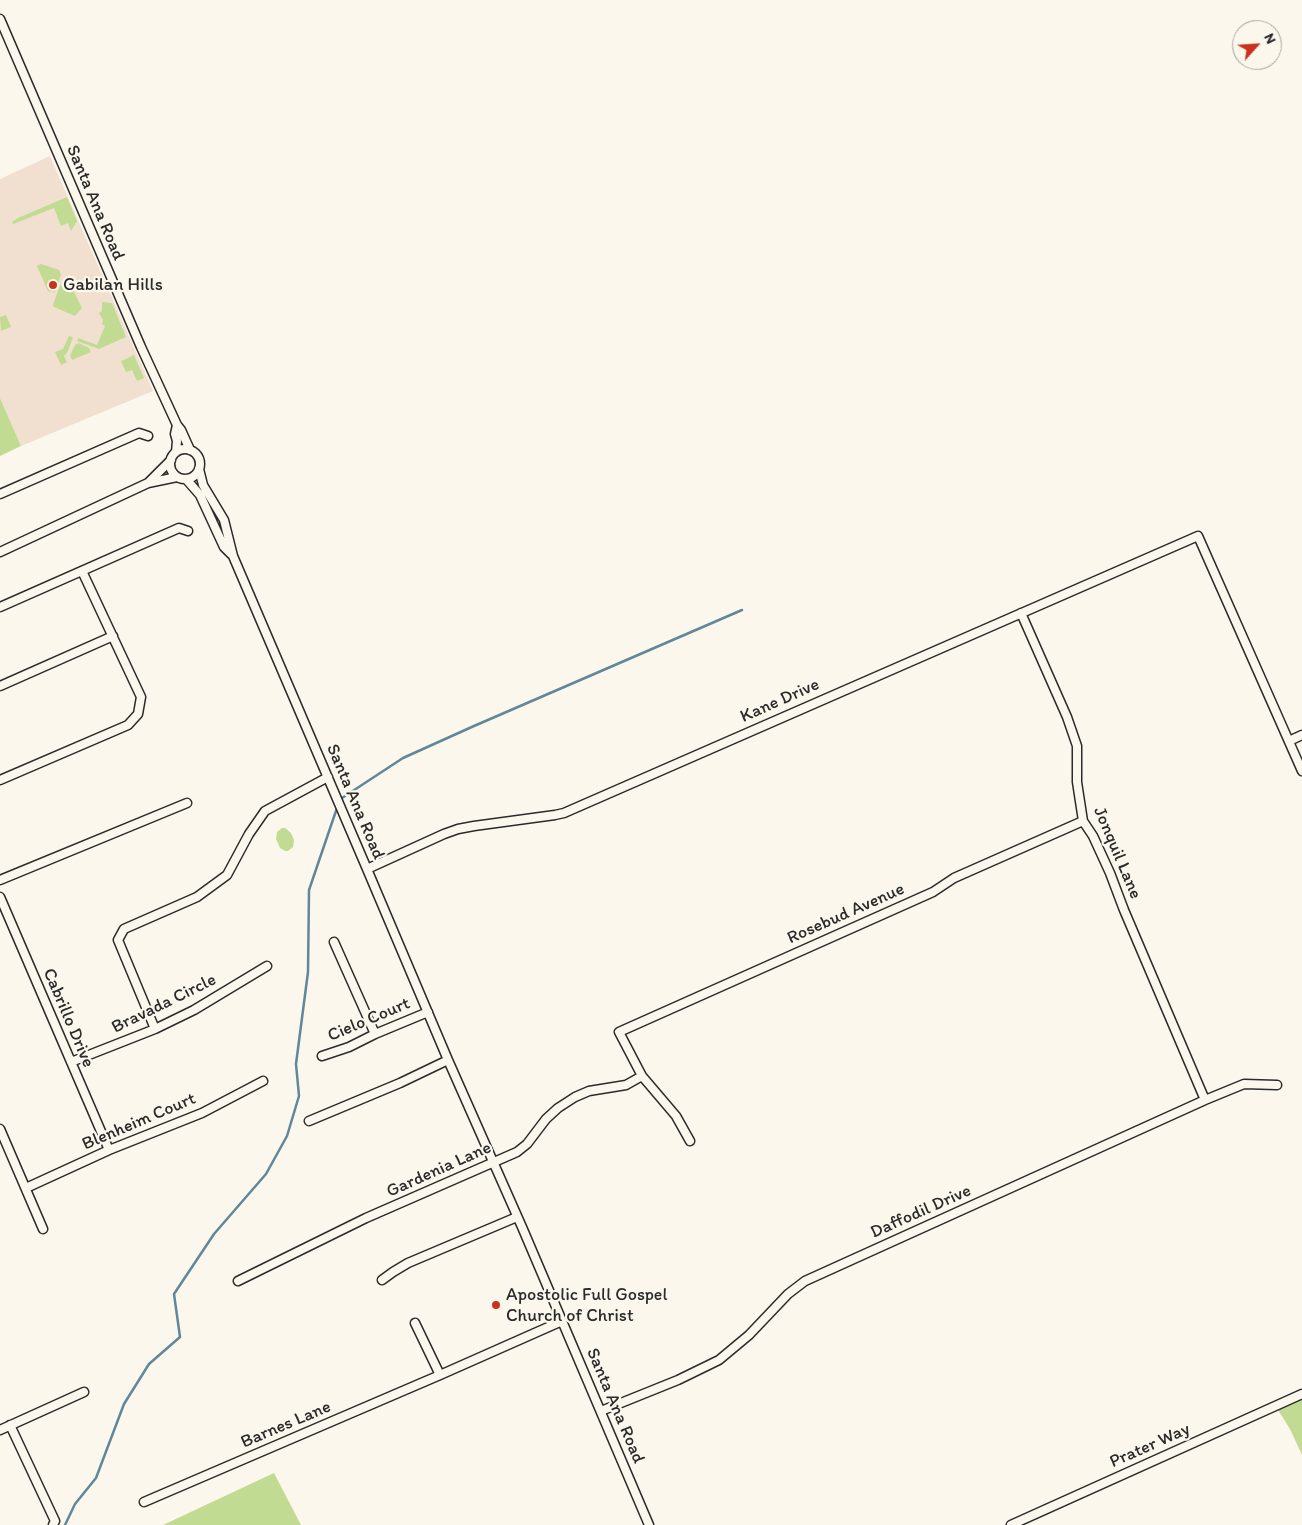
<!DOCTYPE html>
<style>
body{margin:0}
#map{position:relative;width:1302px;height:1525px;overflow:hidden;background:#fbf7ec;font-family:Itim,sans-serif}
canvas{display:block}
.north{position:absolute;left:1232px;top:20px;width:50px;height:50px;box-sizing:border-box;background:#fbf7ec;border:1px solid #a8a59f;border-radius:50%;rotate:64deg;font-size:14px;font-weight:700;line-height:20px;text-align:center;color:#2b2b2b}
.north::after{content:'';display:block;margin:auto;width:18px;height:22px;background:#c8321e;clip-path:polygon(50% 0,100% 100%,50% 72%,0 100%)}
</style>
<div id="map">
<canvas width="1302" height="1525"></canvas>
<div class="north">N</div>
</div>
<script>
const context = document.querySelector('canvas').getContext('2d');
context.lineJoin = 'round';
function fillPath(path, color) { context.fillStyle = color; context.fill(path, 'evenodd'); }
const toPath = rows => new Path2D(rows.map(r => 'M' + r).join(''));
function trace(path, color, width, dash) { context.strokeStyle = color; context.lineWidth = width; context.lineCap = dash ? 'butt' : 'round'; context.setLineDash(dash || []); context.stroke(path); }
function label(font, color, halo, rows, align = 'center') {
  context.font = font + ' Itim,sans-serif'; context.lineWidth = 4.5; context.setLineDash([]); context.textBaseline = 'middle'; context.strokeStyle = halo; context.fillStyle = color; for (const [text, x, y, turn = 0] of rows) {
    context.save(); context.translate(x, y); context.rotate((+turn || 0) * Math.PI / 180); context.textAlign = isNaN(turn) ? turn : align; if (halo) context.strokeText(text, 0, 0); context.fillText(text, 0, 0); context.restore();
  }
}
fillPath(toPath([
 [50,156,153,391,21,446,0,398,0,179]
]), '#f1e0d0');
fillPath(toPath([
 [67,197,77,221,71,231,68,223,61,226,54,208,13,224,12,222,18,218],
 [41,264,59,270,61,275,55,292,48,291,37,266],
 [60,285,74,292,82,308,75,316,54,307,53,305],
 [102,302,112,303,126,337,99,349,77,341,78,338,97,345,105,326,102,324,103,320,99,313,102,311],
 [6,315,11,327,1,331,0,317],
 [69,336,73,337,68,351,64,356,67,362,61,365,55,352,63,349],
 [79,343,89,348,91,352,72,360,70,356,75,345],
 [134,355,144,378,137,381,132,370,126,372,121,361],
 [0,398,21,446,0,456],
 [282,828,285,828,291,833,294,840,293,847,288,851,285,851,280,848,276,839,277,832],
 [1302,1398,1302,1455,1290,1429,1278,1410],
 [274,1473,301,1525,163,1525]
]), '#c2db92');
trace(toPath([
 [339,800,403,758,474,726,742,610],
 [65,1525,75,1504,96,1478,124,1404,149,1364,180,1337,174,1294,214,1234,266,1174,287,1136,299,1096,296,1064,308,972,309,890,338,805]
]), '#60879a', 2.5);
const minor = toPath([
 [0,19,141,347,177,425,181,430,190,450],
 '170 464a15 15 0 1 1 30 0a15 15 0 1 1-30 0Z',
 [176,452,177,441,175,434,177,425],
 [199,469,203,485,224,520,233,556,367,869,448,1060,522,1227,649,1525],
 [186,479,200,495,224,547,231,554],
 [148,483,171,460],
 [0,494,139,433,148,436],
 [0,552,148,483,177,477],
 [0,607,179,528,188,531],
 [1021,613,1067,717,1077,746,1077,782,1083,821,1093,836,1110,873,1124,910,1205,1100],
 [0,686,113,636],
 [1289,741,1302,735],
 [0,780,128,725,138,714,141,697,82,571],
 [367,869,444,834,458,829,474,826,555,815,564,813,1198,536,1302,771],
 [0,880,187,803],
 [0,897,109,1150],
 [334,942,375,1034],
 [155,1029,118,940,124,929,197,897,227,875,249,834,265,811,328,777],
 [322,1056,349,1047,375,1034,428,1012],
 [71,1062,155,1029,194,1010,267,966],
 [309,1121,400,1083,448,1060],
 [0,1129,43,1229],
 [690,1141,676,1116,642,1076,619,1032,933,892,954,878,1083,821],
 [26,1188,109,1150,202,1113,263,1081],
 [382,1280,393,1272,408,1263,517,1217],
 [238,1281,366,1218,517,1152,527,1144,546,1119,558,1108,575,1097,589,1091,626,1085,642,1076],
 [415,1323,440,1375],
 [601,1411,678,1380,719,1360,749,1335,788,1294,805,1281,1205,1100,1244,1084,1277,1085],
 [10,1425,55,1521,53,1525],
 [0,1430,84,1392],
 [144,1502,440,1375,562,1321],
 [1011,1525,1302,1394]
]);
trace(minor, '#2b2b2b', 11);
trace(minor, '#fbf7ec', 8);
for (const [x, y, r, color] of [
 [53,285,5,"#c8321e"],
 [496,1305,5,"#c8321e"]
]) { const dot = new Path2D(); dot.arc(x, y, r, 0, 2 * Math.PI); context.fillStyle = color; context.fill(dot); trace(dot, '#fbf7ec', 2); }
label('18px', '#2b2b2b', '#fbf7ec', [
 ["Santa Ana Road",95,203,67],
 ["Kane Drive",780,701,-24],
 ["Santa Ana Road",355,802,67],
 ["Jonquil Lane",1117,853,67],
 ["Rosebud Avenue",846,914,-24],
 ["Bravada Circle",164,1004,-26],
 ["Cabrillo Drive",68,1018,67],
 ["Cielo Court",369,1020,-23],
 ["Blenheim Court",139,1122,-23],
 ["Gardenia Lane",439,1170,-24],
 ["Daffodil Drive",921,1212,-24],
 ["Santa Ana Road",615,1406,67],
 ["Barnes Lane",286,1425,-23],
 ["Prater Way",1150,1446,-24]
]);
label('18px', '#2b2b2b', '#fbf7ec', [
 ["Gabilan Hills",63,285],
 ["Apostolic Full Gospel",506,1295],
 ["Church of Christ",506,1316]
], 'left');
</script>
